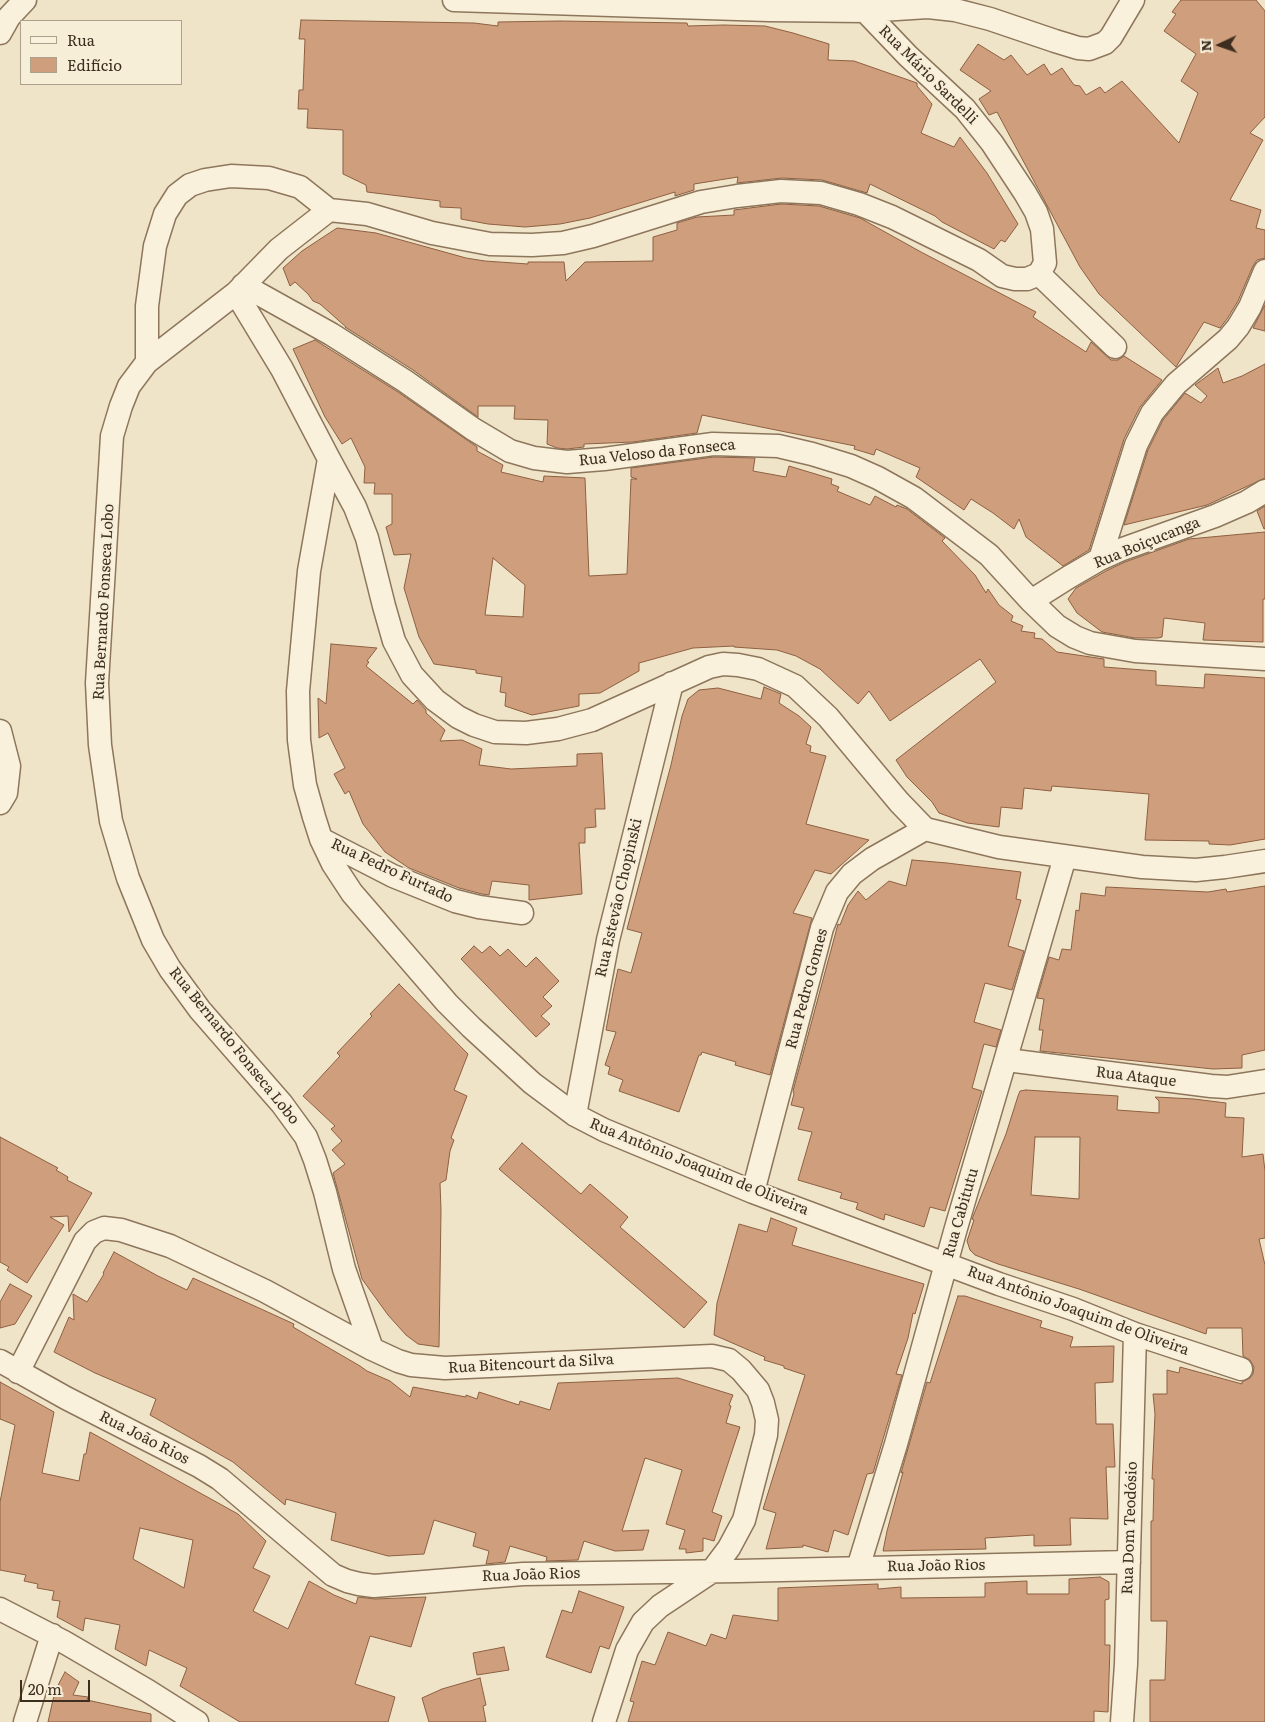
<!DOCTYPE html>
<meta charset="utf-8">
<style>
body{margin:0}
#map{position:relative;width:1265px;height:1722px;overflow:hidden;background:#f0e4c8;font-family:Literata,serif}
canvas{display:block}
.legend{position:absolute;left:20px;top:20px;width:162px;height:65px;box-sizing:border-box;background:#f7eed8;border:1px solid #ada18e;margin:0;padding:6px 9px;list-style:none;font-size:15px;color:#3d2e20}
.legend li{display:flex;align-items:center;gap:10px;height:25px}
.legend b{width:25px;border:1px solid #ada18e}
.north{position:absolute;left:1195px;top:20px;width:50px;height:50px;-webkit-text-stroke:4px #f7eed8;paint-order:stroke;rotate:267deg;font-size:14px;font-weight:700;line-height:20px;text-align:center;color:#3d2e20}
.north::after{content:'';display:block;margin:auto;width:18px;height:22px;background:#3d2e20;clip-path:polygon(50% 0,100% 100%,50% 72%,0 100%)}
.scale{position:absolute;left:20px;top:1680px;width:70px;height:22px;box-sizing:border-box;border:2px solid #3d2e20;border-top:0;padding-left:6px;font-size:15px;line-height:18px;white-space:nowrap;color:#3d2e20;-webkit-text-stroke:4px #f7eed8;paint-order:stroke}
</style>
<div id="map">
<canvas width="1265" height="1722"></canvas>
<ul class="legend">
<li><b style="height:6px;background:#faf1dc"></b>Rua</li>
<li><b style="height:14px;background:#cf9f7d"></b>Edifício</li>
</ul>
<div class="north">N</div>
<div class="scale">20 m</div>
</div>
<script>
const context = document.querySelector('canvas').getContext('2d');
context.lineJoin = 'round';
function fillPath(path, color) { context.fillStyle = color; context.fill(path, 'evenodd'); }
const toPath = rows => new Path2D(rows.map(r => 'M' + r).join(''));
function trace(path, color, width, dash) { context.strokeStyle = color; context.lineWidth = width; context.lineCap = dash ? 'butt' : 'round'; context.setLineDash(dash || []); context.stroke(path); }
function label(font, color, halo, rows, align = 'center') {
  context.font = font + ' Literata,serif'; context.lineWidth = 4.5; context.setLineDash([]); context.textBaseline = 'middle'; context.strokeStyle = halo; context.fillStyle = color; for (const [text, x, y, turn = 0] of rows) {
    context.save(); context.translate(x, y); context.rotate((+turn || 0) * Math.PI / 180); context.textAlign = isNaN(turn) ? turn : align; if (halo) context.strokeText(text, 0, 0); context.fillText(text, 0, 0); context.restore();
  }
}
const building = toPath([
 [1181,0,1256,0,1265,11,1265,117,1250,133,1263,140,1230,200,1261,210,1256,228,1265,230,1265,258,1257,260,1253,266,1238,301,1227,319,1220,328,1204,322,1176,367,1099,294,1080,267,997,112,989,115,979,99,991,91,960,70,978,44,1004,60,1011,55,1027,75,1044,64,1051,75,1062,68,1074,85,1080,86,1086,95,1100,87,1105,93,1122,81,1179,143,1198,93,1181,81,1196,54,1164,31,1176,14,1172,12,1181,0],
 [301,20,474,23,498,26,498,22,560,21,687,23,688,26,723,25,765,26,793,33,829,44,828,60,854,61,917,83,917,86,932,104,921,133,954,147,960,137,987,173,1018,224,1005,242,1001,240,994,249,942,222,935,216,870,184,867,193,822,180,782,178,737,183,738,177,694,184,694,190,675,196,675,192,590,218,560,224,525,227,488,224,461,219,461,208,440,207,440,201,367,192,366,185,343,174,343,130,307,128,308,109,298,109,299,90,303,90,305,39,299,39,301,20],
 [781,204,819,206,860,218,921,252,1036,312,1033,317,1086,352,1091,342,1111,360,1118,360,1124,356,1162,380,1140,407,1124,439,1089,550,1063,566,1026,537,1019,519,1014,529,993,513,971,499,964,510,916,477,920,468,876,449,874,455,854,449,855,446,702,415,697,433,633,442,584,444,584,447,567,449,557,448,547,444,548,420,514,419,515,406,478,406,478,417,413,370,345,327,346,327,320,304,313,301,308,294,295,282,290,286,283,268,302,251,337,228,376,233,466,258,485,261,528,264,528,262,564,262,566,281,585,262,653,261,653,237,677,230,677,223,697,217,734,215,734,210,781,204],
 [1265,305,1265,331,1253,328,1265,305],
 [315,340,398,392,477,447,477,451,503,465,501,472,543,482,544,476,585,478,589,576,627,574,631,479,637,479,631,477,631,468,714,457,755,458,753,471,786,477,789,466,832,479,831,484,839,487,837,491,870,505,875,496,896,507,897,505,907,509,945,538,942,541,975,575,986,593,988,589,999,605,1013,616,1011,621,1023,626,1021,631,1035,633,1034,638,1042,639,1057,652,1104,659,1104,667,1156,671,1156,685,1204,688,1205,674,1265,678,1265,839,1230,845,1209,844,1209,841,1145,840,1149,794,1052,786,1051,791,1024,788,1022,809,1001,807,999,827,967,823,939,813,932,802,907,777,896,760,996,682,980,659,890,721,869,691,858,704,820,669,796,656,777,650,734,647,734,646,693,648,639,663,639,671,600,693,579,694,579,706,532,715,505,706,506,693,500,692,502,677,476,673,476,670,434,664,419,637,404,588,411,554,394,555,386,527,392,524,392,494,374,494,375,483,364,483,365,467,351,438,342,444,325,417,293,349,315,340],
 [493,558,525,585,523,617,485,615,493,558],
 [1265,364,1265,478,1207,505,1124,525,1148,450,1163,420,1185,393,1201,403,1207,396,1195,385,1218,368,1223,383,1242,376,1265,364],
 [1265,506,1265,529,1264,529,1257,511,1265,506],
 [1265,532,1265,599,1263,599,1263,642,1203,640,1205,623,1164,618,1162,637,1158,638,1135,638,1102,632,1077,613,1068,599,1076,588,1106,571,1125,562,1189,539,1265,532],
 [331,644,377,648,367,661,369,662,366,666,413,704,417,700,426,710,426,713,445,730,440,741,462,740,482,749,479,765,511,769,577,766,577,754,602,753,605,809,595,809,596,827,585,828,585,843,579,843,582,894,529,900,529,885,492,881,489,895,482,894,459,888,409,868,385,852,363,824,349,791,345,794,334,774,345,768,328,733,319,738,318,698,326,704,331,644],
 [764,687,781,694,779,703,799,716,811,727,806,744,811,746,810,752,826,756,806,824,869,840,831,874,815,870,793,913,812,918,770,1075,735,1065,736,1062,702,1052,701,1055,699,1055,679,1112,619,1091,623,1080,608,1074,610,1067,605,1065,616,1032,606,1030,613,992,618,969,631,973,642,933,627,929,671,765,682,716,688,699,699,690,718,688,761,699,764,687],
 [912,860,947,863,1021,872,1016,899,1021,900,1008,946,1024,951,1012,990,985,983,974,1022,1001,1030,996,1047,984,1044,972,1088,982,1091,945,1211,930,1207,924,1227,885,1214,884,1220,856,1209,858,1203,840,1198,842,1193,798,1180,812,1132,798,1129,804,1108,791,1105,794,1094,793,1091,838,924,840,925,848,905,858,891,866,900,889,881,906,886,912,860],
 [1265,886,1265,1050,1242,1055,1242,1068,1213,1069,1040,1051,1043,1030,1039,1030,1044,999,1037,998,1049,957,1059,960,1062,949,1071,950,1076,910,1079,911,1081,893,1105,896,1106,887,1208,892,1226,889,1227,892,1265,886],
 [474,946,482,953,490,946,500,956,508,949,526,967,536,957,559,981,543,997,552,1006,541,1016,550,1024,536,1037,461,959,474,946],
 [399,984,468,1054,454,1090,467,1096,451,1138,454,1140,450,1151,446,1180,440,1183,441,1210,439,1347,418,1344,406,1335,388,1315,362,1279,333,1173,345,1164,332,1150,342,1141,331,1129,335,1126,303,1096,340,1056,337,1053,372,1016,370,1014,399,984],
 [1026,1090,1118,1096,1117,1110,1159,1113,1159,1101,1155,1097,1194,1099,1226,1103,1225,1117,1244,1118,1242,1157,1263,1154,1265,1171,1265,1238,1259,1239,1265,1265,1265,1722,1150,1722,1150,1680,1165,1680,1167,1621,1151,1621,1151,1521,1153,1521,1154,1479,1152,1479,1155,1414,1153,1394,1167,1394,1167,1370,1179,1373,1180,1367,1242,1384,1242,1382,1250,1378,1253,1374,1254,1367,1250,1360,1243,1356,1242,1328,1207,1328,1206,1334,1079,1289,998,1264,975,1255,970,1250,967,1241,974,1220,972,1219,1006,1134,1018,1096,1020,1091,1026,1090],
 [1035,1137,1080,1137,1079,1199,1031,1195,1035,1137],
 [0,1137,58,1168,56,1170,68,1177,67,1180,92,1193,69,1232,68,1216,50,1217,64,1225,27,1283,7,1270,9,1267,0,1262,0,1137],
 [522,1143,581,1194,590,1184,628,1217,620,1227,707,1302,684,1328,499,1169,522,1143],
 [771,1218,797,1228,792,1245,924,1284,915,1314,913,1313,908,1338,896,1374,902,1375,873,1473,867,1474,848,1535,834,1530,828,1552,803,1545,803,1547,766,1549,776,1513,763,1509,805,1375,784,1368,784,1366,764,1360,765,1357,760,1355,714,1335,717,1303,739,1224,767,1232,771,1218],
 [114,1252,158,1276,187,1290,193,1278,294,1324,293,1327,360,1366,367,1371,390,1381,410,1397,413,1387,466,1397,466,1395,477,1399,479,1392,519,1405,520,1401,550,1410,558,1383,678,1378,733,1395,729,1405,731,1406,726,1423,740,1427,712,1512,722,1516,714,1541,703,1538,703,1551,686,1553,686,1549,679,1549,685,1530,666,1524,682,1470,645,1458,622,1531,649,1530,643,1550,615,1551,584,1541,578,1560,546,1561,547,1557,510,1546,505,1562,486,1564,489,1551,473,1546,476,1533,434,1520,424,1554,388,1556,331,1540,336,1513,286,1499,285,1505,233,1462,150,1415,156,1399,95,1373,54,1352,69,1317,74,1320,73,1294,87,1302,104,1274,103,1273,114,1252],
 [10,1284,32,1296,15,1324,0,1328,0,1302,10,1284],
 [958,1296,965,1296,1042,1321,1040,1327,1073,1337,1070,1347,1114,1346,1113,1382,1095,1383,1096,1424,1113,1424,1115,1467,1106,1467,1108,1519,1070,1518,1071,1545,1034,1546,1034,1535,985,1538,986,1549,883,1551,887,1531,903,1472,901,1473,927,1382,930,1383,958,1296],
 [0,1382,54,1412,42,1473,79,1481,84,1454,86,1454,90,1432,238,1514,266,1541,253,1568,270,1576,253,1611,288,1629,309,1581,334,1595,356,1604,358,1597,375,1599,426,1597,411,1647,370,1636,355,1684,395,1697,388,1722,240,1722,180,1686,187,1668,149,1650,146,1666,115,1649,120,1625,85,1618,83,1631,57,1617,60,1601,52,1600,54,1591,37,1588,38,1584,24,1581,26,1575,0,1570,0,1502,15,1425,0,1419,0,1382],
 [140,1528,193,1540,184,1588,133,1559,140,1528],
 [1100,1577,1109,1582,1109,1599,1105,1600,1105,1645,1110,1645,1108,1712,1094,1711,1094,1722,628,1722,634,1702,630,1701,642,1661,655,1665,668,1632,706,1646,711,1634,726,1639,733,1615,778,1621,778,1588,878,1584,878,1589,901,1587,901,1598,985,1597,985,1583,1027,1581,1027,1594,1069,1594,1069,1579,1100,1577],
 [579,1591,624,1607,609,1649,600,1646,591,1673,546,1657,562,1610,572,1613,579,1591],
 [504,1647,509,1670,477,1675,473,1653,504,1647],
 [65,1672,79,1682,73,1695,88,1697,87,1700,151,1714,151,1722,48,1722,55,1691,65,1672],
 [480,1678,486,1705,483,1706,486,1722,429,1722,422,1698,442,1689,480,1678]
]);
fillPath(building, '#cf9f7d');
trace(building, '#8d5f41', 1);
const minor = toPath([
 [454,0,769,10,865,11,928,7,955,10,990,19,1055,41,1078,48,1089,49,1105,43,1111,37,1133,0],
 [865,11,908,56,965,109,992,143,1025,193,1036,212,1042,229,1045,263,1039,274],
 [0,33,9,17,25,0],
 [1039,274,1115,347],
 [243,285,331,334,405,381,473,429,510,451,534,458,567,462,604,459,713,444,778,446,812,454,851,466,878,478,914,498,989,555,1031,601,1057,626,1075,637,1090,643,1135,651,1265,659],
 [236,293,282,369,329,459,309,571,298,691,299,740,305,785,314,817,321,839,333,864,352,893,447,1003,471,1027,532,1083,575,1115,604,1130,753,1192,999,1284,1073,1309,1135,1334,1241,1369],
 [147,362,147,306,155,246,165,214,177,195,190,185,205,180,231,176,269,178,300,187,329,210],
 [329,459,355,507,367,538,384,606,394,641,412,675,435,700,458,717,474,725,495,732,526,733,558,729,592,720,709,667,723,664,738,665,758,669,795,686,828,717,899,802,925,829,999,847,1142,867,1196,870,1225,867,1265,861],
 [1100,559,1136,445,1152,413,1176,384,1228,339,1238,327,1250,307,1265,271],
 [1031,601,1069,577,1100,559,1120,550,1215,516,1247,502,1265,491],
 [0,731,9,766,6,793,0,803],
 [321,839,393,876,455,901,479,907,522,913],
 [1007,1060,1211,1086,1227,1087,1265,1081],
 [575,1115,608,940,672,683],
 [753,1192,822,928,837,892,852,874,872,859,925,829],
 [372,1349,344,1269,325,1192,315,1160,306,1137,282,1104,200,1010,170,969,153,940,128,878,111,821,100,745,97,683,112,436,121,406,129,386,147,362,236,293,279,249,329,210,367,214,432,233,490,244,532,245,563,243,593,236,701,202,737,196,781,191,821,193,859,204,892,217,979,260,1002,276,1015,279,1027,279,1039,274],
 [0,1361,66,1398,199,1466,220,1479,333,1575,347,1581,359,1584,374,1586,523,1574,738,1571,1129,1562],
 [18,1372,85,1241,94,1232,104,1228,121,1230,170,1246,265,1291,372,1349,398,1361,411,1365,445,1368,712,1356,729,1360,741,1370,758,1390,763,1403,767,1420,766,1435,744,1520,729,1548,711,1572,660,1606,643,1622,627,1650,604,1722],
 [858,1568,896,1444,956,1228,1065,857],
 [0,1609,64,1642,148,1691,197,1722],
 [25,1722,52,1635],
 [1122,1722,1126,1664,1135,1334]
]);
trace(minor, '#8d765c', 25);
trace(minor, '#faf1dc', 22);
label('15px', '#3d2e20', '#f7eed8', [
 ["Rua Mário Sardelli",928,75,45],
 ["Rua Veloso da Fonseca",657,453,-6],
 ["Rua Boiçucanga",1147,543,-22],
 ["Rua Bernardo Fonseca Lobo",104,602,-87],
 ["Rua Pedro Furtado",392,871,25],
 ["Rua Estevão Chopinski",619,898,-77],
 ["Rua Pedro Gomes",807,989,-75],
 ["Rua Bernardo Fonseca Lobo",234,1046,51],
 ["Rua Ataque",1136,1077,7],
 ["Rua Antônio Joaquim de Oliveira",699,1167,22],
 ["Rua Cabitutu",961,1213,-74],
 ["Rua Antônio Joaquim de Oliveira",1078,1311,20],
 ["Rua Bitencourt da Silva",531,1364,-3],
 ["Rua João Rios",144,1438,27],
 ["Rua Dom Teodósio",1130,1528,-88],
 ["Rua João Rios",936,1566,-1],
 ["Rua João Rios",531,1575,-2]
]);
</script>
